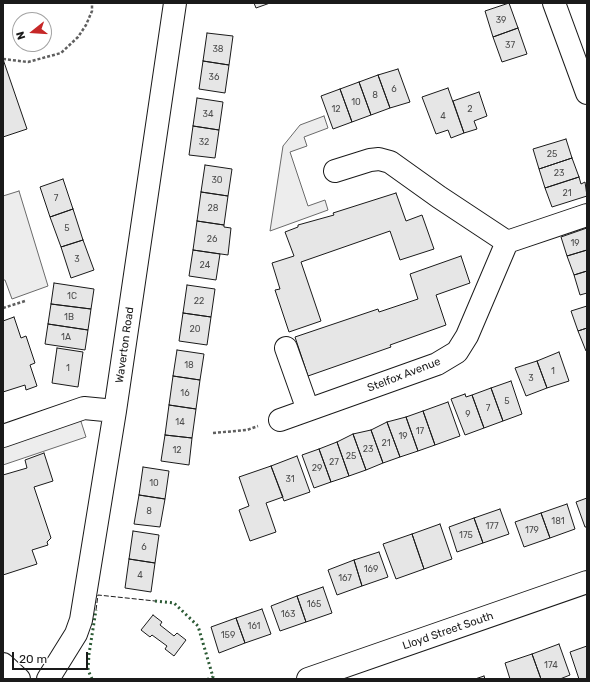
<!DOCTYPE html>
<style>
body{margin:0}
#map{position:relative;width:590px;height:682px;overflow:hidden;background:#fff;font-family:Rubik,sans-serif}
canvas{display:block}
.frame{position:absolute;inset:0;border:4px solid #1a1a1a;pointer-events:none}
.north{position:absolute;left:12px;top:12px;width:40px;height:40px;box-sizing:border-box;background:#fff;border:1px solid #a3a3a3;border-radius:50%;rotate:253deg;font-size:11px;font-weight:700;line-height:16px;text-align:center;color:#1a1a1a}
.north::after{content:'';display:block;margin:auto;width:14px;height:18px;background:#c62828;clip-path:polygon(50% 0,100% 100%,50% 72%,0 100%)}
.scale{position:absolute;left:12px;top:652px;width:76px;height:18px;box-sizing:border-box;border:2px solid #1a1a1a;border-top:0;padding-left:5px;font-size:12px;line-height:14px;white-space:nowrap;color:#1a1a1a;-webkit-text-stroke:3px #fff;paint-order:stroke}
</style>
<div id="map">
<canvas width="590" height="682"></canvas>
<div class="frame"></div>
<div class="north">N</div>
<div class="scale">20 m</div>
</div>
<script>
const context = document.querySelector('canvas').getContext('2d');
context.lineJoin = 'round';
function fillPath(path, color) { context.fillStyle = color; context.fill(path, 'evenodd'); }
const toPath = rows => new Path2D(rows.map(r => 'M' + r).join(''));
function trace(path, color, width, dash) { context.strokeStyle = color; context.lineWidth = width; context.lineCap = dash ? 'butt' : 'round'; context.setLineDash(dash || []); context.stroke(path); }
function label(font, color, halo, rows, align = 'center') {
  context.font = font + ' Rubik,sans-serif'; context.lineWidth = 3; context.setLineDash([]); context.textBaseline = 'middle'; context.strokeStyle = halo; context.fillStyle = color; for (const [text, x, y, turn = 0] of rows) {
    context.save(); context.translate(x, y); context.rotate((+turn || 0) * Math.PI / 180); context.textAlign = isNaN(turn) ? turn : align; if (halo) context.strokeText(text, 0, 0); context.fillText(text, 0, 0); context.restore();
  }
}
const built = toPath([
 [324,116,328,128,304,137,307,146,290,152,308,206,325,200,328,210,270,231,283,146,300,125,324,116],
 [19,191,48,286,12,299,5,280,3,280,3,196,19,191],
 [75,403,86,437,3,465,3,428,75,403]
]);
fillPath(built, '#ededed');
trace(built, '#6a6a6a', 1);
const building = toPath([
 [254,3,270,3,256,8,254,3],
 [509,3,518,28,493,37,485,11,509,3],
 [518,28,527,54,502,62,493,37,518,28],
 [207,33,233,36,229,65,203,61,207,33],
 [203,61,229,65,225,93,199,89,203,61],
 [4,62,27,129,3,137,3,63,4,62],
 [398,69,410,102,390,108,378,75,398,69],
 [378,75,390,108,371,115,359,82,378,75],
 [359,82,371,115,352,122,340,89,359,82],
 [448,88,464,133,451,138,448,130,436,134,422,97,448,88],
 [340,89,352,122,333,129,321,96,340,89],
 [479,92,487,116,474,121,477,129,464,133,453,101,479,92],
 [197,98,223,102,219,130,193,126,197,98],
 [193,126,219,130,215,158,189,155,193,126],
 [566,139,572,158,539,169,533,149,566,139],
 [572,158,579,177,545,188,539,169,572,158],
 [205,165,232,169,228,196,201,192,205,165],
 [579,177,581,184,585,182,587,196,552,207,545,188,579,177],
 [63,179,73,209,50,217,40,187,63,179],
 [201,192,228,196,224,225,197,221,201,192],
 [396,193,406,221,422,215,434,249,400,260,390,231,301,262,321,321,289,332,275,290,280,289,272,263,294,256,285,232,298,227,298,225,334,215,333,213,396,193],
 [73,209,83,240,61,247,50,217,73,209],
 [197,221,224,225,224,227,231,228,228,255,193,250,197,221],
 [587,228,587,250,567,256,561,237,587,228],
 [83,240,94,270,71,278,61,247,83,240],
 [193,250,220,254,216,280,189,276,193,250],
 [587,250,587,271,574,275,567,256,587,250],
 [461,256,470,283,436,295,446,325,390,345,391,347,308,376,295,337,378,309,379,312,418,299,410,274,461,256],
 [587,271,587,293,580,295,574,275,587,271],
 [54,283,94,289,91,309,51,304,54,283],
 [187,285,215,289,211,317,183,313,187,285],
 [51,304,91,309,88,330,48,324,51,304],
 [587,306,587,328,578,331,571,311,587,306],
 [183,313,211,317,207,345,179,341,183,313],
 [14,317,21,338,26,336,35,363,30,365,37,386,26,390,25,385,3,392,3,321,14,317],
 [48,324,88,330,85,350,45,344,48,324],
 [587,328,587,350,586,351,578,331,587,328],
 [57,348,83,352,78,387,52,383,57,348],
 [177,350,204,354,200,380,173,376,177,350],
 [559,352,569,381,547,388,537,361,559,352],
 [537,361,547,388,526,396,515,368,537,361],
 [173,376,200,380,196,409,169,405,173,376],
 [511,381,522,414,503,421,491,388,511,381],
 [491,388,503,421,484,428,472,395,491,388],
 [465,394,466,397,472,395,484,428,465,435,451,399,465,394],
 [448,402,460,436,435,445,423,411,448,402],
 [169,405,196,409,192,438,165,435,169,405],
 [423,411,435,445,418,451,406,417,423,411],
 [406,417,418,451,400,457,387,422,406,417],
 [387,422,400,457,383,463,371,430,387,422],
 [371,430,383,463,366,470,353,434,371,430],
 [353,434,366,470,349,476,337,442,353,434],
 [165,435,192,438,189,465,161,461,165,435],
 [337,442,349,476,331,482,319,449,337,442],
 [319,449,331,482,314,488,302,455,319,449],
 [44,453,53,481,34,487,51,538,47,542,48,545,32,550,37,564,3,575,3,475,27,468,25,460,44,453],
 [297,456,310,492,284,501,271,466,297,456],
 [271,466,283,497,266,503,276,532,250,541,239,510,249,506,239,477,271,466],
 [143,467,169,471,165,499,139,495,143,467],
 [139,495,165,499,160,527,134,524,139,495],
 [587,498,587,527,585,527,576,502,587,498],
 [567,504,575,529,550,538,541,513,567,504],
 [500,509,509,534,483,543,474,518,500,509],
 [541,513,550,538,524,547,515,522,541,513],
 [474,518,483,543,457,552,449,527,474,518],
 [440,524,452,559,424,569,412,534,440,524],
 [133,531,159,535,155,563,129,559,133,531],
 [412,534,424,569,396,579,383,544,412,534],
 [379,552,388,577,362,586,354,560,379,552],
 [129,559,155,563,151,592,125,588,129,559],
 [354,560,362,586,337,595,328,570,354,560],
 [323,587,332,613,306,622,297,596,323,587],
 [297,596,306,622,280,631,271,606,297,596],
 [262,609,271,634,245,643,236,618,262,609],
 [153,615,162,622,160,625,174,636,177,633,186,640,174,656,165,649,167,646,152,635,150,637,141,630,153,615],
 [236,618,245,643,219,653,211,627,236,618],
 [559,644,570,675,560,679,541,679,532,654,559,644],
 [587,646,587,679,579,679,570,652,587,646],
 [532,654,541,679,510,679,505,663,532,654],
 [484,676,485,679,475,679,484,676]
]);
fillPath(building, '#e6e6e6');
trace(building, '#1a1a1a', 1);
const minor = toPath([
 [554,3,587,93],
 [335,171,370,160,379,159,390,162,439,197,507,242,587,215],
 [286,348,308,410],
 [280,420,437,364,457,352,467,336,507,242],
 [3,436,84,408,115,411],
 [3,664,19,679],
 [48,679,76,634,81,620,115,411,175,3],
 [308,679,587,582]
]);
trace(minor, '#1a1a1a', 24);
trace(toPath([
 [3,59,28,62,61,53,78,37,86,25,92,11,92,3],
 [3,308,25,301],
 [213,433,247,430,258,426]
]), '#5f5f5f', 2.5, [3, 2]);
trace(minor, '#fff', 22);
trace(toPath([
 [155,601,174,603,198,626,213,677,208,679],
 [92,679,88,670,89,654,96,610]
]), '#2b5a34', 3, [2, 3]);
trace(toPath([
 [96,610,98,595,155,601]
]), '#1a1a1a', 1, [5, 2]);
label('9px', '#4d4d4d', null, [
 ["39",501,20],
 ["37",510,45],
 ["38",218,49],
 ["36",214,77],
 ["6",394,89],
 ["8",375,95],
 ["10",356,102],
 ["12",336,109],
 ["2",470,109],
 ["34",208,114],
 ["4",443,116],
 ["32",204,142],
 ["25",552,154],
 ["23",559,173],
 ["30",217,180],
 ["21",567,193],
 ["7",56,198],
 ["28",213,208],
 ["5",67,228],
 ["26",212,239],
 ["19",575,243],
 ["3",77,259],
 ["24",205,265],
 ["1C",72,296],
 ["22",199,301],
 ["1B",69,317],
 ["20",195,329],
 ["1A",66,337],
 ["18",189,365],
 ["1",68,368],
 ["1",553,371],
 ["3",531,378],
 ["16",185,393],
 ["5",507,401],
 ["7",488,408],
 ["9",468,414],
 ["14",180,422],
 ["17",420,431],
 ["19",403,436],
 ["21",386,443],
 ["23",368,449],
 ["12",177,450],
 ["25",351,456],
 ["27",334,462],
 ["29",317,468],
 ["31",290,479],
 ["10",154,483],
 ["8",149,511],
 ["181",558,521],
 ["177",492,526],
 ["179",532,530],
 ["175",466,535],
 ["6",144,547],
 ["169",371,569],
 ["4",140,575],
 ["167",345,578],
 ["165",314,604],
 ["163",288,614],
 ["161",254,626],
 ["159",228,635],
 ["174",551,665]
]);
label('11px', '#1a1a1a', '#fff', [
 ["Waverton Road",125,345,-82],
 ["Stelfox Avenue",404,375,-21],
 ["Lloyd Street South",448,631,-19]
]);
</script>
